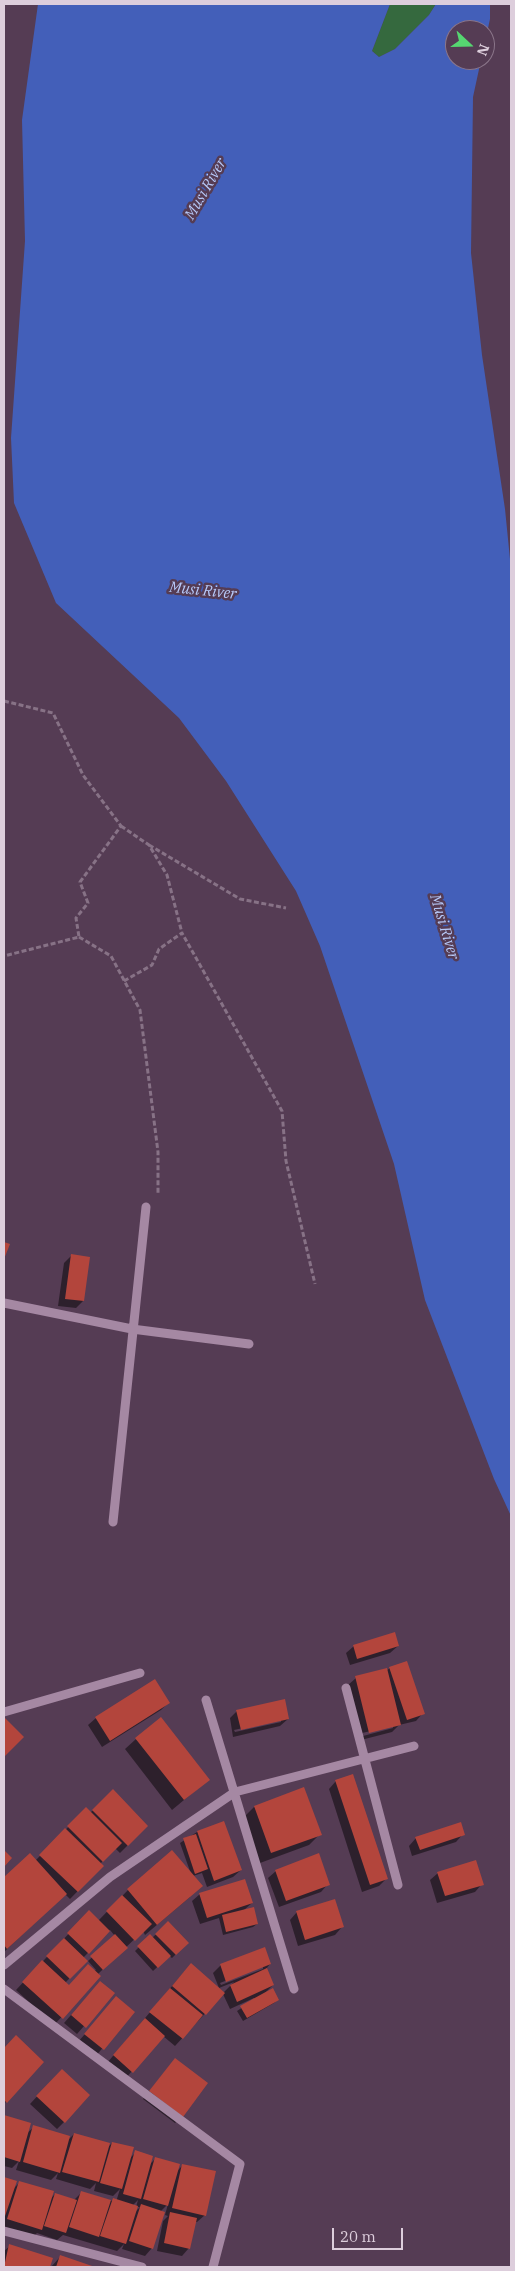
<!DOCTYPE html>
<style>
body{margin:0}
#map{position:relative;width:515px;height:2271px;overflow:hidden;background:#553c54;font-family:"IBM Plex Serif",serif}
canvas{display:block}
.frame{position:absolute;inset:0;border:5px solid #ddcedc;pointer-events:none}
.north{position:absolute;left:445px;top:20px;width:50px;height:50px;box-sizing:border-box;background:#553c54;border:1px solid #8b768a;border-radius:50%;rotate:111deg;font-size:14px;font-weight:700;line-height:20px;text-align:center;color:#ddcedc}
.north::after{content:'';display:block;margin:auto;width:18px;height:22px;background:#56d671;clip-path:polygon(50% 0,100% 100%,50% 72%,0 100%)}
.scale{position:absolute;left:332px;top:2228px;width:71px;height:22px;box-sizing:border-box;border:2px solid #ddcedc;border-top:0;padding-left:6px;font-size:15px;line-height:18px;white-space:nowrap;color:#ddcedc;-webkit-text-stroke:4px #553c54;paint-order:stroke}
</style>
<div id="map">
<canvas width="515" height="2271"></canvas>
<div class="frame"></div>
<div class="north">N</div>
<div class="scale">20 m</div>
</div>
<script>
const context = document.querySelector('canvas').getContext('2d');
context.lineJoin = 'round';
function fillPath(path, color) { context.fillStyle = color; context.fill(path, 'evenodd'); }
const toPath = rows => new Path2D(rows.map(r => 'M' + r).join(''));
function trace(path, color, width, dash) { context.strokeStyle = color; context.lineWidth = width; context.lineCap = dash ? 'butt' : 'round'; context.setLineDash(dash || []); context.stroke(path); }
function label(font, color, halo, rows, align = 'center') {
  context.font = font + ' "IBM Plex Serif",serif'; context.lineWidth = 5; context.setLineDash([]); context.textBaseline = 'middle'; context.strokeStyle = halo; context.fillStyle = color; for (const [text, x, y, turn = 0] of rows) {
    context.save(); context.translate(x, y); context.rotate((+turn || 0) * Math.PI / 180); context.textAlign = isNaN(turn) ? turn : align; if (halo) context.strokeText(text, 0, 0); context.fillText(text, 0, 0); context.restore();
  }
}
fillPath(toPath([
 [390,4,436,4,429,15,395,49,379,57,372,51]
]), '#35693e');
fillPath(toPath([
 [38,4,390,4,372,51,379,57,395,49,429,15,436,4,490,4,490,19,485,42,485,30,455,30,455,60,481,60,473,97,471,253,482,355,505,509,511,569,511,1516,494,1479,425,1300,394,1164,320,946,296,891,226,781,179,718,56,603,14,503,11,438,25,241,22,120]
]), '#435fb9');
fillPath(toPath([
 [72,1255,83,1301,76,1308,58,1306,64,1263],
 [354,1646,398,1646,390,1653,350,1665,346,1653],
 [390,1668,423,1713,416,1721,399,1725,392,1732,361,1740,348,1685,356,1678,386,1671],
 [393,1726,393,1728,363,1736,362,1733],
 [168,1703,161,1710,102,1747,88,1725,96,1718],
 [237,1711,288,1719,280,1726,233,1737,230,1718],
 [281,1720,281,1722,235,1732,234,1730],
 [136,1739,208,1780,172,1810,125,1749],
 [336,1781,386,1879,379,1886,362,1892,329,1789],
 [113,1791,147,1826,120,1853,115,1848,100,1864,102,1866,70,1899,65,1894,4,1952,4,1878,30,1855,35,1861,86,1809,90,1813],
 [254,1807,320,1834,309,1845,260,1863,244,1817],
 [223,1823,241,1870,233,1877,207,1887,202,1873,193,1876,190,1897,145,1935,143,1931,98,1974,100,1976,54,2025,16,1990,89,1912,98,1921,128,1890,191,1874,180,1843,197,1832],
 [110,1930,115,1936,88,1961,96,1970,69,1986,65,1983,86,1961,83,1958],
 [463,1834,456,1842,412,1856,409,1846,416,1838],
 [276,1871,328,1884,321,1892,279,1907,268,1878],
 [438,1873,482,1884,475,1892,437,1903,430,1880],
 [200,1894,252,1903,244,1910,257,1924,253,1927,223,1935,219,1918,200,1924,192,1901],
 [297,1912,342,1927,335,1935,298,1946,290,1920],
 [168,1923,187,1943,172,1958,169,1956,153,1971,135,1951,150,1936,152,1938],
 [270,1964,266,1969,273,1985,265,1993,278,1999,274,2003,243,2021,237,2011,255,1999,254,1998,230,2009,223,1994,175,2046,163,2036,125,2079,107,2063,184,1972,223,1993,234,1982,219,1988,213,1973,221,1965],
 [263,1966,263,1969,221,1985,220,1983],
 [93,1990,113,1993,77,2034,64,2023],
 [116,1998,133,2012,95,2057,78,2042],
 [16,2037,42,2062,4,2104,4,2049],
 [175,2059,182,2116,175,2123,143,2099],
 [54,2078,64,2122,57,2129,30,2104],
 [4,2116,30,2124,27,2133,34,2127,67,2141,74,2134,107,2148,112,2143,130,2158,136,2152,149,2165,156,2158,177,2171,183,2165,205,2215,197,2222,195,2222,189,2248,182,2256,157,2251,163,2221,168,2216,165,2215,168,2204,160,2212,152,2248,145,2256,122,2249,124,2244,117,2251,63,2235,57,2240,37,2233,33,2237,4,2227,4,2178,15,2182,13,2189,20,2182,50,2199,55,2194,74,2200,82,2192,116,2202,120,2189,113,2196,94,2191,96,2183,90,2189,56,2179,58,2173,51,2180,16,2170,19,2161,12,2168,4,2166],
 [138,2200,136,2207,140,2207,134,2213,132,2206],
 [10,2246,51,2259,49,2267,4,2267,4,2251],
 [60,2257,92,2267,51,2267]
]), '#0007');
fillPath(toPath([
 [4,1242,10,1244,4,1259],
 [71,1254,90,1257,84,1301,65,1299],
 [395,1632,399,1646,357,1659,353,1645],
 [407,1661,425,1714,407,1720,389,1667],
 [387,1668,401,1725,369,1733,355,1676],
 [155,1679,170,1703,110,1741,95,1717],
 [285,1699,289,1719,241,1730,236,1710],
 [161,1717,210,1780,184,1800,135,1738],
 [5,1718,24,1737,4,1757,4,1720],
 [353,1774,388,1879,370,1885,335,1780],
 [304,1787,322,1835,271,1853,254,1806],
 [113,1789,148,1826,128,1846,92,1810],
 [86,1807,122,1843,103,1862,67,1826],
 [224,1821,242,1870,214,1881,197,1831],
 [461,1822,465,1835,420,1850,415,1837],
 [65,1828,104,1866,78,1892,39,1855],
 [196,1834,208,1869,195,1874,183,1838],
 [4,1850,12,1858,4,1867],
 [172,1850,203,1886,157,1925,127,1889],
 [30,1853,67,1894,7,1949,4,1945,4,1877],
 [319,1853,330,1885,286,1901,275,1870],
 [476,1860,484,1885,445,1896,437,1872],
 [245,1879,253,1903,207,1918,199,1893],
 [122,1895,152,1924,135,1941,106,1911],
 [335,1899,344,1927,305,1940,296,1911],
 [254,1907,258,1924,226,1932,222,1915],
 [89,1910,110,1931,89,1954,67,1933],
 [168,1921,189,1943,176,1955,155,1934],
 [115,1934,128,1948,103,1970,90,1956],
 [150,1934,171,1956,158,1968,137,1946],
 [64,1938,88,1961,70,1979,46,1956],
 [265,1947,271,1964,226,1982,220,1964],
 [42,1960,69,1985,88,1964,101,1976,63,2019,22,1982],
 [191,1963,225,1993,206,2015,172,1986],
 [267,1968,274,1985,237,2002,230,1985],
 [100,1981,115,1993,86,2028,71,2015],
 [170,1988,203,2015,183,2039,149,2012],
 [273,1988,279,2000,247,2018,240,2006],
 [116,1996,135,2012,104,2050,84,2034],
 [145,2018,165,2036,133,2073,113,2055],
 [16,2035,44,2062,7,2103,4,2100,4,2048],
 [175,2058,208,2083,183,2117,149,2091],
 [62,2069,90,2095,65,2123,36,2096],
 [4,2115,31,2123,20,2162,4,2157],
 [33,2125,70,2136,60,2173,23,2162],
 [74,2133,110,2143,99,2182,62,2172],
 [112,2142,134,2147,122,2189,100,2183],
 [135,2150,153,2156,141,2199,123,2194],
 [155,2157,180,2164,168,2206,143,2199],
 [182,2164,216,2171,206,2216,172,2208],
 [4,2177,17,2181,4,2219],
 [19,2181,54,2191,42,2230,7,2219],
 [81,2191,111,2200,99,2237,69,2227],
 [55,2193,77,2200,66,2233,44,2226],
 [113,2198,138,2206,126,2244,100,2236],
 [141,2204,165,2212,153,2249,129,2241],
 [170,2212,197,2218,190,2249,164,2243],
 [9,2244,53,2258,50,2267,4,2267],
 [60,2255,95,2267,56,2267]
]), '#b3453c');
trace(toPath([
 [4,701,53,713,83,775,121,826,80,882,88,903,76,918,79,937,4,956],
 [121,826,149,845,167,875,182,933],
 [149,845,240,899,286,908],
 [79,937,111,956,140,1010,158,1152,158,1193],
 [124,981,152,965,159,949,182,933,282,1111,286,1161,315,1284]
]), '#877286', 3, [5, 2.5]);
trace(toPath([
 [4,1303,132,1329,249,1344],
 [113,1522,146,1207],
 [346,1688,398,1885],
 [206,1700,294,1989],
 [4,1712,140,1673],
 [4,1965,110,1877,235,1792,414,1746],
 [4,1989,240,2164,213,2267],
 [4,2231,142,2267]
]), '#a588a3', 9);
label('italic 15px', '#b7cafa', '#553c54', [
 ["Musi River",206,189,-60],
 ["Musi River",203,591,6],
 ["Musi River",444,927,73]
]);
</script>
